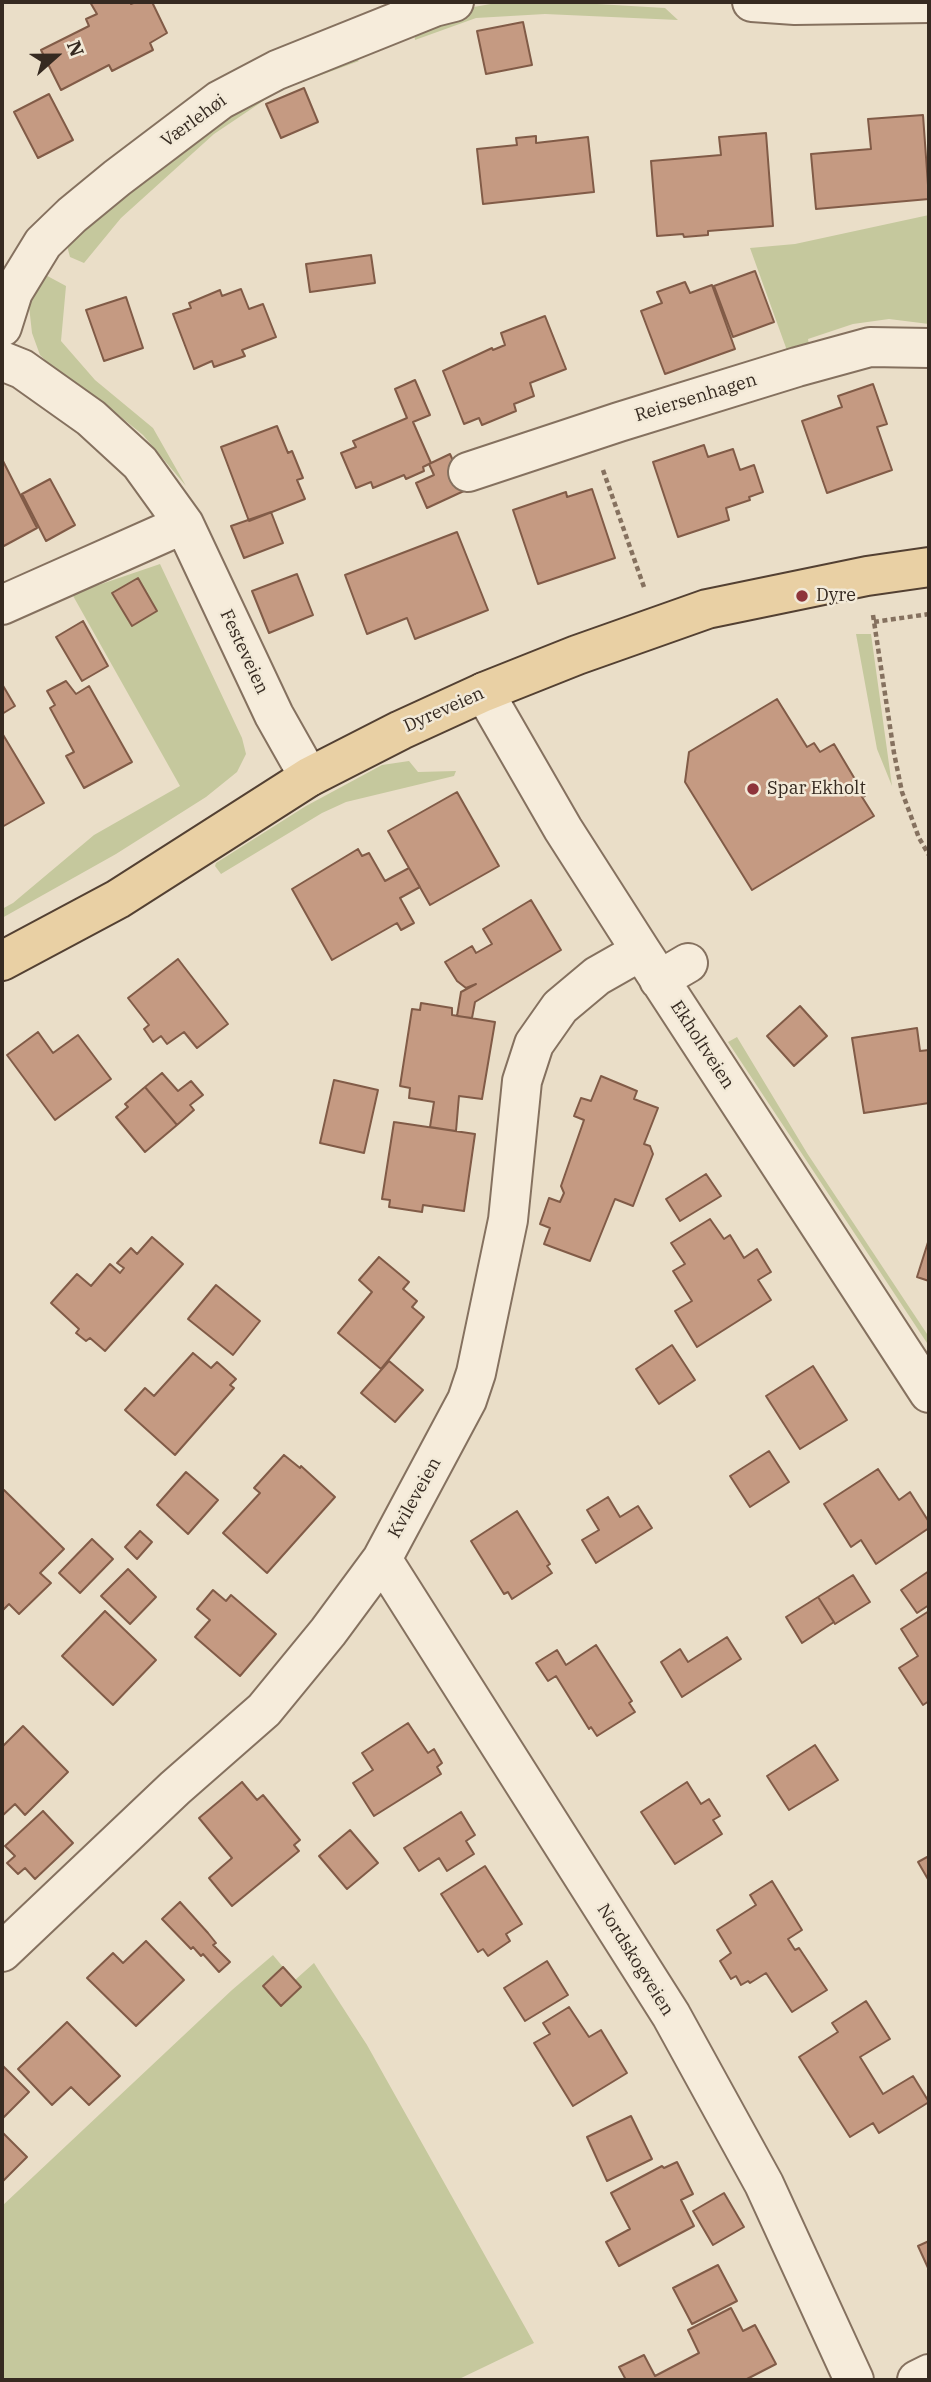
<!DOCTYPE html>
<meta charset="utf-8">
<style>
body{margin:0}
#map{position:relative;width:931px;height:2382px;overflow:hidden;background:#eadec8;font-family:"IBM Plex Serif",serif}
canvas{display:block}
.frame{position:absolute;inset:0;border:4px solid #362a21;pointer-events:none}
.north{position:absolute;left:21px;top:21px;width:70px;height:70px;-webkit-text-stroke:5px #f2e9d7;paint-order:stroke;rotate:69deg;font-size:19px;font-weight:700;line-height:28px;text-align:center;color:#362a21}
.north::after{content:'';display:block;margin:auto;width:24px;height:32px;background:#362a21;clip-path:polygon(50% 0,100% 100%,50% 72%,0 100%)}
</style>
<div id="map">
<canvas width="931" height="2382"></canvas>
<div class="frame"></div>
<div class="north">N</div>
</div>
<script>
const context = document.querySelector('canvas').getContext('2d');
context.lineJoin = 'round';
function fillPath(path, color) { context.fillStyle = color; context.fill(path, 'evenodd'); }
const toPath = rows => new Path2D(rows.map(r => 'M' + r).join(''));
function trace(path, color, width, dash) { context.strokeStyle = color; context.lineWidth = width; context.lineCap = dash ? 'butt' : 'round'; context.setLineDash(dash || []); context.stroke(path); }
function label(font, color, halo, rows, align = 'center') {
  context.font = font + ' "IBM Plex Serif",serif'; context.lineWidth = 5; context.setLineDash([]); context.textBaseline = 'middle'; context.strokeStyle = halo; context.fillStyle = color; for (const [text, x, y, turn = 0] of rows) {
    context.save(); context.translate(x, y); context.rotate((+turn || 0) * Math.PI / 180); context.textAlign = isNaN(turn) ? turn : align; if (halo) context.strokeText(text, 0, 0); context.fillText(text, 0, 0); context.restore();
  }
}
fillPath(toPath([
 [502,2,563,2,665,8,678,20,545,14,476,18,415,40,414,30,468,8],
 [348,53,359,61,278,91,214,134,121,218,84,263,70,257,66,242,203,127],
 [929,215,929,324,889,319,853,324,808,339,810,349,789,356,750,248,795,244],
 [40,272,66,286,61,341,95,380,153,428,186,486,143,435,111,409,62,377,40,355,32,333,28,297],
 [160,564,242,738,246,754,237,772,206,797,116,854,2,918,2,909,13,903,94,835,180,786,72,594],
 [856,634,871,634,892,786,877,749],
 [409,761,418,772,456,771,454,776,346,802,322,813,221,874,215,866,216,863,306,806,382,765],
 [737,1037,807,1153,929,1337,929,1346,728,1042],
 [273,1955,283,1967,263,1987,281,2005,301,1987,295,1980,314,1963,367,2045,534,2343,457,2380,2,2380,2,2206,232,1990]
]), '#c5c89d');
const building = toPath([
 [90,2,130,2,131,4,136,2,152,2,167,33,150,43,153,50,112,71,109,65,61,90,41,50,89,26,86,19,97,14,90,2],
 [523,22,532,65,486,74,477,31,523,22],
 [304,88,318,122,281,138,266,104,304,88],
 [49,94,73,140,38,158,14,112,49,94],
 [923,115,929,199,816,209,811,154,871,149,868,119,923,115],
 [766,133,773,226,708,231,708,235,684,237,683,234,657,236,651,161,721,155,719,137,766,133],
 [536,136,536,143,588,137,594,192,483,204,477,149,517,145,516,138,536,136],
 [371,255,375,283,310,292,306,264,371,255],
 [755,271,774,322,733,337,714,286,755,271],
 [685,282,690,293,712,285,735,349,665,374,641,311,662,303,657,292,685,282],
 [241,289,249,309,263,304,276,337,242,350,245,356,214,367,212,361,194,369,173,314,191,308,189,303,220,290,222,296,241,289],
 [126,297,143,348,104,361,86,310,126,297],
 [545,316,566,369,530,383,534,396,514,404,516,411,482,425,479,418,464,424,443,371,492,348,493,350,505,345,501,333,545,316],
 [415,380,430,415,413,422,431,463,423,467,424,471,406,479,404,475,373,488,371,482,356,488,341,453,356,447,353,441,407,418,395,389,415,380],
 [873,384,887,424,877,427,892,470,827,493,802,421,842,407,838,396,873,384],
 [277,426,288,453,292,451,303,478,297,480,305,499,249,521,221,447,277,426],
 [704,445,708,457,733,449,740,470,754,465,763,492,749,497,750,500,726,508,729,520,678,537,653,462,704,445],
 [450,454,466,490,427,508,416,483,434,475,429,464,450,454],
 [2,459,37,528,2,547,2,459],
 [50,479,75,525,46,541,22,494,50,479],
 [592,489,615,558,538,584,513,510,566,492,567,497,592,489],
 [271,512,283,543,244,558,231,526,271,512],
 [457,532,488,610,415,639,407,618,367,634,345,575,457,532],
 [297,574,313,615,269,633,252,591,297,574],
 [138,578,157,611,132,626,112,593,138,578],
 [83,621,108,666,82,681,56,637,83,621],
 [66,681,76,694,89,686,132,762,84,788,66,756,74,752,50,708,55,705,47,691,66,681],
 [2,684,15,706,2,714,2,684],
 [777,699,807,747,814,743,820,752,834,744,865,796,862,797,874,816,752,890,685,782,689,752,777,699],
 [2,733,44,803,2,827,2,733],
 [457,792,499,866,430,905,388,831,457,792],
 [358,849,362,856,369,853,385,881,409,868,420,887,400,898,414,923,401,930,397,923,332,960,292,889,358,849],
 [531,900,561,950,475,1002,472,1018,457,1016,461,992,476,984,466,988,457,981,445,962,472,946,476,953,492,944,483,929,531,900],
 [178,959,228,1024,197,1048,184,1032,167,1044,161,1036,153,1042,144,1029,149,1025,128,998,178,959],
 [421,1003,452,1008,452,1015,495,1022,482,1099,459,1096,456,1131,430,1127,434,1102,409,1098,410,1088,400,1086,412,1009,420,1010,421,1003],
 [800,1006,827,1036,794,1066,767,1036,800,1006],
 [917,1028,920,1051,929,1050,929,1103,864,1113,852,1038,917,1028],
 [38,1032,53,1053,78,1035,111,1079,55,1120,7,1055,38,1032],
 [162,1073,178,1091,191,1081,203,1095,190,1105,194,1110,177,1125,145,1087,162,1073],
 [601,1076,637,1091,634,1099,658,1108,644,1144,650,1146,653,1154,633,1206,615,1199,590,1261,544,1244,550,1228,540,1224,549,1198,560,1202,564,1193,561,1186,584,1120,574,1116,581,1098,591,1101,601,1076],
 [334,1080,378,1090,364,1153,320,1143,334,1080],
 [145,1087,177,1125,145,1152,116,1117,128,1107,125,1104,145,1087],
 [394,1122,475,1134,464,1211,423,1205,422,1212,389,1207,390,1200,382,1199,394,1122],
 [706,1174,721,1196,680,1221,666,1199,706,1174],
 [710,1219,724,1239,730,1235,744,1258,757,1249,771,1272,758,1280,771,1300,697,1347,675,1311,692,1301,673,1271,685,1264,671,1243,710,1219],
 [152,1237,183,1264,105,1351,90,1338,86,1341,76,1333,79,1329,51,1303,77,1274,91,1286,110,1264,120,1273,124,1268,117,1263,131,1248,137,1254,152,1237],
 [929,1239,929,1281,917,1277,929,1239],
 [379,1257,409,1282,403,1289,417,1301,412,1307,424,1317,381,1369,338,1333,372,1292,359,1280,379,1257],
 [216,1285,260,1321,233,1355,188,1319,216,1285],
 [672,1345,695,1380,659,1404,636,1369,672,1345],
 [193,1353,211,1368,217,1362,236,1379,230,1385,234,1388,175,1455,125,1410,145,1388,154,1396,193,1353],
 [389,1361,423,1390,395,1422,361,1393,389,1361],
 [813,1366,847,1420,800,1449,766,1396,813,1366],
 [769,1451,789,1482,750,1507,730,1476,769,1451],
 [284,1455,300,1468,301,1466,335,1497,267,1573,223,1533,260,1493,254,1488,284,1455],
 [878,1469,899,1500,910,1492,929,1522,929,1528,876,1564,861,1540,851,1547,824,1504,878,1469],
 [186,1472,218,1500,188,1534,157,1505,186,1472],
 [4,1490,64,1549,40,1573,51,1583,19,1614,9,1604,2,1611,2,1491,4,1490],
 [608,1497,620,1517,638,1506,652,1528,596,1563,582,1540,599,1530,587,1510,608,1497],
 [517,1511,550,1564,547,1566,552,1573,512,1599,508,1592,504,1594,471,1541,517,1511],
 [140,1531,152,1542,137,1559,125,1547,140,1531],
 [92,1539,113,1559,80,1593,59,1573,92,1539],
 [128,1569,156,1597,130,1624,101,1596,128,1569],
 [929,1571,929,1605,917,1613,901,1590,929,1571],
 [853,1575,870,1602,835,1624,818,1597,853,1575],
 [213,1590,226,1601,231,1595,276,1634,240,1676,195,1637,210,1620,197,1609,213,1590],
 [818,1597,834,1622,802,1643,786,1617,818,1597],
 [105,1611,156,1660,113,1705,62,1656,105,1611],
 [929,1611,929,1701,923,1705,899,1668,918,1656,901,1629,929,1611],
 [727,1637,741,1659,682,1697,661,1662,680,1649,688,1662,727,1637],
 [596,1645,632,1701,629,1703,635,1712,597,1736,591,1727,589,1729,556,1676,548,1681,536,1663,557,1650,566,1665,596,1645],
 [408,1723,428,1753,434,1749,442,1763,437,1767,441,1774,374,1816,353,1783,373,1770,362,1753,408,1723],
 [23,1726,68,1772,25,1815,15,1804,2,1816,2,1747,23,1726],
 [815,1745,838,1780,789,1810,767,1776,815,1745],
 [242,1782,257,1800,263,1795,300,1840,294,1845,299,1851,232,1906,209,1878,232,1858,199,1818,242,1782],
 [687,1782,701,1804,709,1799,720,1816,713,1820,722,1834,675,1864,641,1812,687,1782],
 [43,1811,73,1843,35,1879,25,1868,18,1874,7,1863,15,1856,5,1846,43,1811],
 [461,1812,475,1835,466,1841,474,1854,447,1871,439,1858,419,1871,404,1848,461,1812],
 [350,1830,378,1863,347,1889,319,1856,350,1830],
 [929,1856,929,1881,918,1862,929,1856],
 [485,1866,522,1924,506,1934,510,1941,488,1956,483,1949,478,1952,441,1894,485,1866],
 [772,1881,802,1930,788,1939,795,1950,799,1948,827,1990,792,2012,766,1973,750,1983,748,1981,741,1985,736,1976,731,1979,720,1961,731,1953,717,1930,756,1905,750,1895,772,1881],
 [180,1902,208,1933,216,1943,213,1945,230,1962,219,1972,203,1954,201,1956,193,1947,191,1949,162,1919,180,1902],
 [146,1941,184,1980,136,2026,87,1978,113,1953,123,1963,146,1941],
 [547,1961,568,1995,525,2021,504,1988,547,1961],
 [283,1967,301,1987,281,2006,263,1986,283,1967],
 [866,2001,890,2039,860,2057,883,2094,913,2076,929,2102,879,2133,873,2123,850,2137,799,2057,838,2032,832,2023,866,2001],
 [569,2007,589,2037,601,2030,627,2073,573,2106,534,2043,550,2034,543,2023,569,2007],
 [67,2022,120,2076,89,2105,71,2087,52,2105,18,2069,67,2022],
 [2,2065,29,2092,2,2119,2,2065],
 [631,2116,652,2159,607,2181,587,2137,631,2116],
 [2,2132,27,2157,2,2182,2,2132],
 [677,2162,693,2194,681,2200,694,2226,619,2266,606,2242,630,2229,611,2193,662,2166,664,2168,677,2162],
 [724,2193,744,2227,713,2245,693,2211,724,2193],
 [929,2241,929,2270,918,2246,929,2241],
 [718,2265,737,2301,692,2324,673,2288,718,2265],
 [731,2308,743,2331,755,2325,776,2364,745,2380,626,2380,619,2367,644,2355,655,2376,699,2353,688,2330,731,2308]
]);
fillPath(building, '#c59a82');
trace(building, '#815b47', 2);
const minor = toPath([
 [752,2,795,5,929,3],
 [2,327,13,292,43,243,72,215,117,178,220,100,277,70,434,7,454,2],
 [2,361,22,369,91,418,140,463,184,524,274,715,309,777],
 [468,472,619,422,797,367,870,347,929,348],
 [2,605,184,524],
 [484,692,563,829,641,951,929,1393],
 [659,980,688,963],
 [382,1559,671,2015,764,2184,854,2380],
 [2,1952,175,1788,264,1710,328,1632,382,1559,467,1400,476,1373,508,1220,522,1081,534,1044,560,1007,597,976,641,951],
 [917,2380,929,2374]
]);
const major = toPath([
 [2,961,118,899,309,777,401,730,484,692,577,655,707,609,867,576,929,567]
]);
trace(minor, '#85715f', 42);
trace(major, '#534032', 42);
trace(toPath([
 [603,470,645,590],
 [873,615,894,753,902,792,919,838,929,855],
 [874,622,929,614]
]), '#85715f', 4.5, [5, 3.5]);
trace(minor, '#f6ecdb', 38);
trace(major, '#e9d0a4', 38);
for (const [x, y, r, color] of [
 [802,596,7,"#8e343a"],
 [753,789,7,"#8e343a"]
]) { const dot = new Path2D(); dot.arc(x, y, r, 0, 2 * Math.PI); context.fillStyle = color; context.fill(dot); trace(dot, '#f2e9d7', 2.5); }
label('18px', '#362a21', '#f2e9d7', [
 ["Værlehøi",194,121,-36],
 ["Reiersenhagen",696,398,-17],
 ["Festeveien",244,652,65],
 ["Dyreveien",444,710,-24],
 ["Ekholtveien",702,1045,57],
 ["Kvileveien",415,1498,-61],
 ["Nordskogveien",635,1960,58]
]);
label('18px', '#362a21', '#f2e9d7', [
 ["Dyre",816,596],
 ["Spar Ekholt",767,789]
], 'left');
</script>
